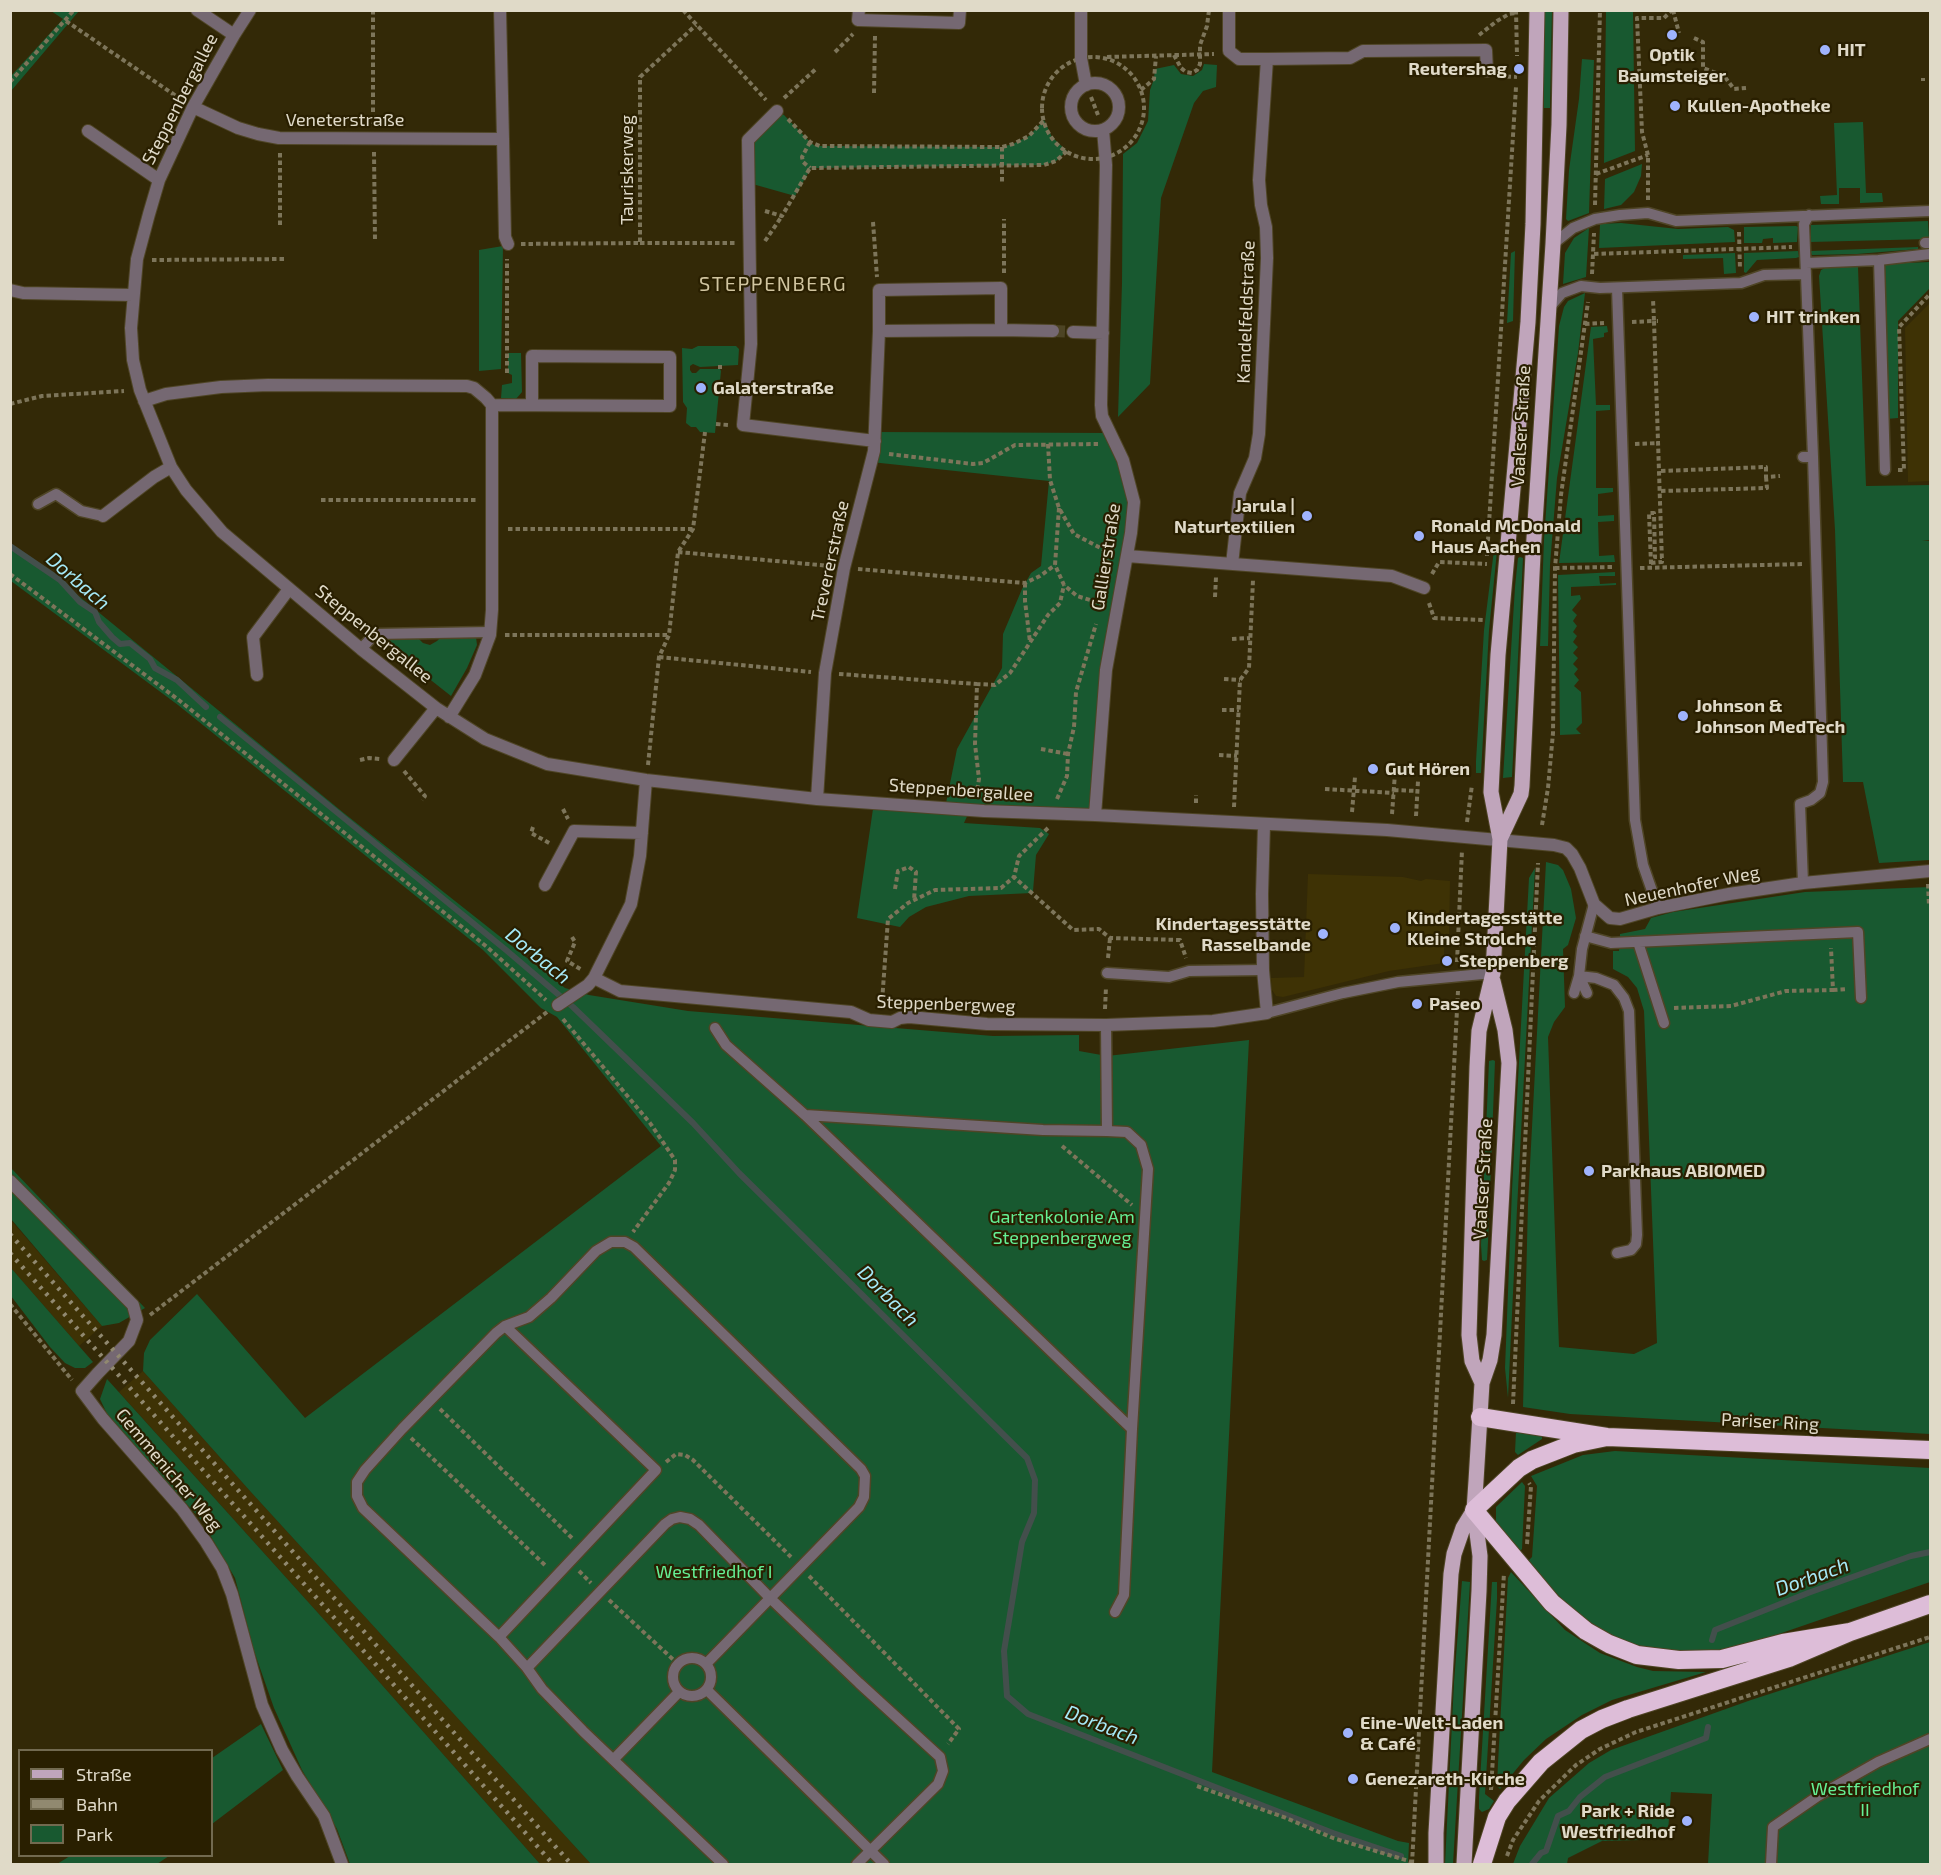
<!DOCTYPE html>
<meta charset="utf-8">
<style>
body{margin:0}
#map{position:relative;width:1941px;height:1875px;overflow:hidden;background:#332907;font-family:"Exo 2",sans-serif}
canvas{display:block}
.frame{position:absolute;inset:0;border:12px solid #e0dac8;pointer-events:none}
.legend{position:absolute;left:18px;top:1749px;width:195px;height:108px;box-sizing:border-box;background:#291f00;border:2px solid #726a50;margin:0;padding:8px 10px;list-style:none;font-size:18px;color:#e0dac8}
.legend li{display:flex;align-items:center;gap:12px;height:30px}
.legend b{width:30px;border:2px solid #726a50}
</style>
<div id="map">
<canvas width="1941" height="1875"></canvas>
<div class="frame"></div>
<ul class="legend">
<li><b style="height:8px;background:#c0a5bb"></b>Straße</li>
<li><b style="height:8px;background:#918970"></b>Bahn</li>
<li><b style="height:16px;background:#185930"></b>Park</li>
</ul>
</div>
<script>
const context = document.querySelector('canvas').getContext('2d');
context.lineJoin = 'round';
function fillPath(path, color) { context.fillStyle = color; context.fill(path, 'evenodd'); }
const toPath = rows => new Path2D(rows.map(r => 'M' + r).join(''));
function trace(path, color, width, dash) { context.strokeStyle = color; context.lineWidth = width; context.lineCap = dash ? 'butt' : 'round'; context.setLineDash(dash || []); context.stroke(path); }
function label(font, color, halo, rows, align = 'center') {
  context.font = font + ' "Exo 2",sans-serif'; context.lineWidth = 4.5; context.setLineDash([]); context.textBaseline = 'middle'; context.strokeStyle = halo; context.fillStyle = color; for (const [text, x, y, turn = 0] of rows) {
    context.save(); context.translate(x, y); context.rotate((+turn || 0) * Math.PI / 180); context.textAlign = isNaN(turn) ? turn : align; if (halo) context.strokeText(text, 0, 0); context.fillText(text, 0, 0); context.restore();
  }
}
fillPath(toPath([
 [1930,303,1930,481,1908,482,1905,328],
 [1308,874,1403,877,1421,881,1426,879,1450,881,1449,943,1444,943,1444,963,1389,971,1283,997,1276,996,1272,990,1271,978,1304,977],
 [10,1219,102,1326,79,1346,11,1268],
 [143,1371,250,1491,591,1864,540,1864,337,1634,119,1392]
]), '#3e3205');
fillPath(toPath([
 [51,11,79,11,11,91,11,76,63,19],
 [1544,11,1552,11,1550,108,1544,108],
 [1606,11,1633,11,1635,151,1604,163],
 [1582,59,1594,60,1589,213,1568,221,1566,219,1569,170,1579,99],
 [1204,64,1217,65,1216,87,1203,91,1194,103,1161,198,1150,384,1118,417,1122,283,1123,154,1137,143,1148,121,1150,90,1154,79,1155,69,1174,65,1181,74,1193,76,1202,70],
 [777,111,784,115,810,142,815,146,1002,147,1013,144,1029,136,1044,120,1052,137,1067,151,1056,161,1044,165,811,168,795,196,749,183,748,140],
 [1863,122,1866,193,1882,193,1883,202,1860,203,1860,188,1839,188,1839,204,1821,204,1820,196,1837,195,1834,123],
 [1642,164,1641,176,1634,192,1621,205,1604,209,1605,179],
 [1928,221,1929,239,1810,242,1811,225],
 [1621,223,1678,229,1728,227,1734,230,1735,242,1599,248,1600,224],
 [1796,226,1798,227,1797,242,1773,243,1773,238,1763,239,1762,243,1744,243,1744,227],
 [1589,228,1586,277,1563,284,1565,253,1574,238],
 [503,246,501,369,479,371,479,250],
 [1918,247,1918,249,1857,254,1812,255,1810,251],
 [1515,251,1513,321,1507,323,1511,253],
 [1798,251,1799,257,1796,258,1757,260,1746,273,1744,272,1744,253],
 [1735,253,1736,273,1724,274,1723,258,1683,259,1683,255],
 [1929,262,1929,289,1898,321,1898,418,1886,419,1883,264],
 [1827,267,1858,267,1866,486,1930,485,1930,540,1922,541,1930,541,1930,860,1879,863,1863,782,1843,782,1835,530,1819,276,1821,270],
 [1585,293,1578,353,1557,478,1550,565,1548,646,1540,646,1544,540,1559,326,1564,307,1568,301],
 [1607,326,1608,332,1604,333,1604,337,1593,339,1596,405,1610,405,1610,410,1596,411,1596,488,1613,488,1613,492,1598,494,1598,516,1614,515,1614,521,1598,522,1599,556,1614,555,1615,562,1559,563,1591,327],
 [698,346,736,346,739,349,738,365,700,367,693,364,690,366,690,370,692,373,696,373,700,369,720,369,721,371,715,433,700,432,696,427,691,427,686,423,687,408,683,402,682,348,692,349],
 [508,353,521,353,522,392,516,399,501,398,502,385,512,383,512,375,508,373],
 [875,432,1108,433,1134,502,1116,611,1095,815,970,810,964,823,1040,828,1049,834,1036,855,1033,891,1032,893,969,896,926,907,909,917,900,927,857,918,874,802,945,808,957,749,1002,668,1003,634,1022,589,1031,573,1041,566,1049,481,871,462],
 [11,546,80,597,345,814,565,988,589,995,688,1011,993,1036,1079,1035,1079,1051,1107,1056,1249,1040,1212,1772,1398,1841,1409,1843,1408,1864,591,1864,250,1491,143,1371,144,1353,150,1340,197,1294,305,1418,661,1146,557,1017,541,1008,483,950,178,705,11,581],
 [1494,550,1497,551,1489,630,1481,773,1476,773,1476,761,1484,630],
 [1520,557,1523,558,1512,777,1503,778,1515,587,1518,558],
 [1615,572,1615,576,1599,576,1600,584,1616,583,1616,585,1571,587,1571,596,1580,595,1581,599,1572,610,1577,615,1573,621,1577,626,1573,632,1577,636,1573,642,1578,647,1573,653,1578,658,1573,664,1578,669,1574,674,1579,680,1574,686,1581,692,1582,723,1576,729,1581,734,1560,735,1558,575],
 [476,637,477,645,467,668,451,696,380,640,418,638,423,643,430,645,437,641,440,638],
 [1546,862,1558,865,1563,870,1571,889,1576,918,1568,945,1563,949,1565,1007,1554,1022,1548,1037,1559,1347,1634,1354,1657,1343,1644,1011,1637,988,1628,977,1613,969,1613,951,1619,951,1620,934,1645,929,1651,918,1673,912,1805,892,1930,887,1930,1434,1570,1414,1523,1407,1528,1203],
 [1535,868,1517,1209,1508,1398,1505,1368,1512,1190,1529,878],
 [1493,1060,1495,1061,1488,1242,1487,1260,1484,1261,1482,1260,1481,1245,1489,1061],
 [10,1167,145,1308,119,1323,102,1326,11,1219],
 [11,1268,79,1346,93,1362,85,1368,75,1368,65,1363,50,1347,11,1296],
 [107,1379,337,1634,540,1864,350,1864,337,1829,302,1770,274,1708,254,1651,235,1578,202,1521,109,1418,100,1399],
 [1516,1432,1538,1434,1542,1436,1542,1439,1518,1455,1515,1452],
 [1615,1451,1930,1468,1930,1582,1770,1637,1713,1652,1666,1652,1639,1648,1618,1640,1582,1620,1527,1562,1532,1557,1537,1486,1531,1476,1583,1455],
 [1522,1482,1525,1486,1522,1549,1519,1552,1496,1523,1496,1507],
 [1511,1572,1565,1630,1600,1653,1637,1667,1653,1671,1706,1672,1612,1700,1582,1715,1546,1739,1524,1760,1500,1789,1497,1786,1498,1763,1508,1578],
 [1462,1581,1470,1582,1453,1864,1445,1864,1454,1682],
 [1492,1582,1497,1582,1497,1599,1485,1794,1494,1801,1489,1809,1482,1812,1479,1809,1479,1797],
 [1930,1642,1930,1864,1708,1864,1712,1794,1671,1792,1668,1832,1641,1840,1602,1841,1568,1858,1567,1864,1513,1864,1520,1846,1549,1798,1589,1763,1611,1750,1751,1700],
 [261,1724,283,1770,212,1824,212,1758],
 [70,1856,169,1856,157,1864,57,1864]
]), '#185930');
trace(toPath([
 [10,546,60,580,80,602,95,612,99,622,112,637,120,644,130,643,150,659,155,668,177,680,206,707],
 [220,717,506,950,573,1007,693,1123,739,1173,1027,1458,1035,1480,1034,1513,1022,1542,1004,1651,1007,1696,1028,1714,1333,1833,1401,1856],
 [1712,1640,1715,1630,1808,1593,1911,1556,1930,1552],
 [1532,1864,1541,1853,1546,1851,1558,1816,1569,1811,1580,1797,1605,1777,1706,1738,1708,1727]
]), '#434f4c', 6);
trace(toPath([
 [1053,331,1073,332]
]), '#4d4424', 12, [12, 6]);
const lane = toPath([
 [1925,243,1930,243],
 [1553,244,1573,228,1595,219,1620,215,1648,213,1676,221,1930,211],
 [1806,263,1879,260],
 [1617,288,1635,820,1643,865,1658,908],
 [1549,308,1562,293,1581,286,1600,288,1741,283,1764,275,1806,274],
 [1803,457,1813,457,1804,224,1809,215],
 [1885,470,1879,260,1930,254],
 [38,504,56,494,81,511,103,516],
 [361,649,375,634,490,632],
 [1803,883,1800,804,1811,800,1820,793,1823,782,1813,457],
 [1585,936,1611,943,1858,932,1861,998],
 [1638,942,1664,1023],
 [1107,973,1169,977,1189,971,1263,970],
 [1579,976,1596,978,1614,985,1624,998,1629,1011,1637,1235,1636,1244,1631,1250,1617,1253],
 [1579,976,1587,993],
 [1574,993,1579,976,1582,949,1594,904],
 [1267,1013,1343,993,1398,982,1493,973],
 [1106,1025,1107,1131,1127,1132,1141,1145,1148,1169,1132,1429,1124,1595,1115,1612],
 [715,1028,726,1045,805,1115,1043,1130,1107,1131],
 [805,1115,1132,1429],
 [499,1637,656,1470,505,1326],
 '673 1677a19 19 0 1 1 38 0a19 19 0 1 1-38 0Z',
 [706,1664,859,1507,864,1497,865,1476,861,1469,634,1247,625,1242,611,1242,596,1251,551,1298,529,1317,505,1326,496,1333,402,1429,365,1470,357,1482,357,1496,363,1508,499,1637,527,1668,542,1689,583,1731,723,1864],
 [527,1668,665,1524,672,1519,680,1517,690,1519,699,1525,770,1598,859,1683,940,1757,943,1771,938,1784,857,1864],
 [707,1690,884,1864],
 [614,1759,679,1692],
 [1771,1864,1773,1827,1818,1796,1878,1762,1930,1739]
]);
const street = toPath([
 [197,10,234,35],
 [250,10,234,35,193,107,159,180,149,214,137,259,131,328,133,360,140,390,171,467,186,490,222,532,361,649,436,708,485,739,547,764,646,780,817,799,984,811,1095,815,1387,830,1554,845,1566,848,1572,854,1580,868,1594,904,1610,918,1620,919,1658,908,1729,894,1803,883,1930,871],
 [859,10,858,20,959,23,960,10],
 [1081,10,1081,58,1086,85],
 [1229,10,1229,51,1239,59,1267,59],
 '1071 107a24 24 0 1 1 48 0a24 24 0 1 1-48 0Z',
 [193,107,238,128,258,134,279,138,503,139,500,10],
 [777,111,748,140,751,344,743,425,875,441],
 [88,131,159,180],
 [503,139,505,237,508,244],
 [1001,288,1001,330,879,331,879,290,1001,288],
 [10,290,23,293,133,295],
 [1001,330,1053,331],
 [1073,332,1103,333],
 [144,401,166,394,221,387,268,385,467,386,474,388,486,398,492,405,492,610,490,635,475,675,449,717],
 [492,405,670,406,670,357,532,356,532,405],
 [103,516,154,477,171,467],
 [1127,556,1392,576,1424,588],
 [1232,564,1240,493,1255,458,1259,434,1267,258,1266,227,1261,205,1259,180,1267,59,1350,58,1363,51,1486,50,1487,71],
 [257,675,253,637,289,589],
 [394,760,436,708],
 [817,799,825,673,844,568,874,451,879,331],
 [1095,815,1106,670,1131,533,1134,502,1123,460,1102,416,1101,405,1106,165,1103,130],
 [545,885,574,831,642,833],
 [594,978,620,991,851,1012,869,1020,892,1022,900,1018,909,1017,987,1024,1106,1025,1213,1021,1267,1013,1263,970,1262,894,1264,825],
 [558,1005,588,985,594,978,631,904,640,856,646,780],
 [10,1181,133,1305,137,1320,129,1341,98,1373,82,1391,103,1419,182,1509,206,1542,222,1568,232,1594,262,1705,282,1750,297,1776,324,1816,342,1864]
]);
const primary = toPath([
 [1500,839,1521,794,1522,786,1533,554,1553,244,1559,125,1561,10],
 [1482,1383,1472,1361,1469,1335,1477,1067,1479,1031,1493,973,1500,839,1491,792,1498,655,1528,322,1533,224,1537,10],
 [1436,1864,1436,1833,1451,1574,1454,1554,1463,1528,1474,1510],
 [1464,1864,1479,1591,1480,1556,1474,1510,1476,1481,1482,1383,1490,1360,1494,1335,1509,1063,1505,1030,1493,981]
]);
const highway = toPath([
 [1480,1417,1607,1437,1930,1450],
 [1607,1437,1573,1444,1532,1460,1519,1468,1474,1510,1552,1603,1586,1631,1609,1644,1637,1655,1679,1660,1722,1659,1783,1643,1850,1632],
 [1482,1864,1497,1817,1507,1801,1541,1762,1581,1730,1602,1719,1628,1709,1789,1658,1850,1632,1930,1604]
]);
trace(lane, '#4f4526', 13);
trace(street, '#4f4526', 14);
trace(primary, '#4f4526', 17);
trace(highway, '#4f4526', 20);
trace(toPath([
 [373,10,373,124],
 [683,10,766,100],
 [1516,10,1517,56],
 [1673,10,1679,33],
 [66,21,182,100],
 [1479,35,1497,21,1509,14,1516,13],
 [1694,38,1703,42,1703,68,1724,76,1734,89,1746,88],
 [835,52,853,34],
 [1174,55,1181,68,1186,72,1192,73,1197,70,1200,64,1200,45,1207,26,1209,10],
 [1107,57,1214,54],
 '1042 108a51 51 0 1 1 102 0a51 51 0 1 1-102 0Z',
 [1499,76,1517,77],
 [1923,78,1923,81],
 [10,82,74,10],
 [1141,90,1154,79,1156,56],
 [874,93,875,36],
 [1091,97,1098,115],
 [784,98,817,68],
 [788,119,810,142,820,146,1002,147,1013,144,1029,136,1044,120],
 [810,142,802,157,803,162,810,168],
 [1002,147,1002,184],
 [374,152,375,241],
 [280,153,280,228],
 [1596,174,1648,155],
 [1648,200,1648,155,1642,132,1637,18,1664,18,1672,10],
 [1595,205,1600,10],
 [765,211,782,216,810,168,1044,165,1056,161,1067,151],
 [873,222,877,277],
 [1739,232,1740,269],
 [765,241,782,216],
 [640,243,736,243],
 [521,244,640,243,640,77,696,25],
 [1594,254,1792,247],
 [152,260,287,259],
 [1004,273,1004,219],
 [1592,274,1594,233],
 [1632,322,1654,321,1653,299],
 [1585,324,1604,323],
 [720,369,720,365],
 [507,373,507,259],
 [10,404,42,396,124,391],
 [716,424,728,425],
 [1048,444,1050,480,1059,508,1074,534,1108,552],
 [1635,444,1659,443],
 [889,454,973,464,983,463,1015,445,1098,444],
 [1898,470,1904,470,1899,327,1930,294],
 [1661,471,1766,467,1766,477,1780,476],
 [1661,491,1767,488,1766,477],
 [321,500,477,500],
 [1059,508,1055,565,1064,585,1077,596,1103,604],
 [508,529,693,529],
 [678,552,830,566],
 [1487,556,1516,87],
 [1651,563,1662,562,1654,321,1658,321],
 [1107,564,1108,553],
 [1651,564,1649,513,1654,513,1655,557,1662,557],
 [1555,568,1612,567],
 [1640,568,1804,564],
 [858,569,1025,583,1040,576,1055,565],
 [10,574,180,701,487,947,546,1000],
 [1432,574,1439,562,1487,564],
 [1025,583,1025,601,1030,642],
 [1215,597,1216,577],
 [1429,603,1434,618,1483,620],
 [505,635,669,635],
 [1232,639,1250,638],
 [659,657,811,672],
 [839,674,977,684],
 [1224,679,1240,680],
 [1222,710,1239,710],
 [1041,749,1068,754],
 [1219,755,1237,756],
 [360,760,369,758,380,759],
 [648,765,659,657,669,635,678,552,693,529,705,432],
 [404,771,425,796,422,800],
 [1325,789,1394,793],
 [1394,790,1417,791],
 [976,797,979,779,975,744,977,684,995,685,1010,673,1048,615,1060,603,1064,585],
 [1057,799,1067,776,1068,754,1074,727,1076,692,1096,624],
 [1196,803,1196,795],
 [1234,807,1240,680,1249,668,1253,580],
 [563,809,568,819],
 [1352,812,1355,777],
 [1392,814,1395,773],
 [1416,816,1418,781],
 [1467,822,1472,785],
 [1542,825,1548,788,1553,733,1555,568,1561,495,1588,302],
 [533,827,531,833,551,844],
 [1048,828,1019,856,1014,877,1073,930,1099,929,1110,938,1180,940,1186,958],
 [1928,884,1929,906],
 [895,889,898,871,909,867,916,872,914,900],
 [572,937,575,942,567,961,582,970],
 [1108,958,1110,938],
 [1457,962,1462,850],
 [1833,990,1847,989],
 [887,1004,882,1002,888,919,908,903,935,890,1001,888,1014,877],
 [1674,1008,1731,1006,1786,991,1833,990,1831,948],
 [1105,1009,1106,987],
 [563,1019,650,1123,675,1160,675,1170,669,1183,633,1232],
 [1062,1146,1132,1205],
 [10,1304,72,1380],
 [150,1315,547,1012],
 [1513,1404,1538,863],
 [440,1409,572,1538],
 [411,1438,547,1567],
 [666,1462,676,1454,685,1455,693,1460,791,1557],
 [1527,1544,1531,1486,1529,1483],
 [579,1571,591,1583],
 [809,1576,959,1729,948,1744],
 [609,1600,678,1664],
 [1197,1786,1286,1818,1333,1838,1412,1862],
 [1491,1790,1504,1573],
 [1507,1856,1513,1840,1539,1801,1576,1765,1600,1749,1636,1732,1930,1637],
 [1412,1864,1458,991]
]), '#7d755a', 4, [4.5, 3]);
trace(lane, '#756872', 10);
trace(street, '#756872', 12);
trace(primary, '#c0a5bb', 15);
trace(highway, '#ddbdd8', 18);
trace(toPath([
 [10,1234,571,1864],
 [10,1253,553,1864]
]), '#918970', 4.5, [3, 6]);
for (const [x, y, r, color] of [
 [1672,35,6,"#9fb3fd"],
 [1825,50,6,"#9fb3fd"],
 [1519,69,6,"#9fb3fd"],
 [1675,106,6,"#9fb3fd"],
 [1754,317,6,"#9fb3fd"],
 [701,388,6,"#9fb3fd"],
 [1307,516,6,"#9fb3fd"],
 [1419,536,6,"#9fb3fd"],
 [1683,716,6,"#9fb3fd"],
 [1373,769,6,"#9fb3fd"],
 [1395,928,6,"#9fb3fd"],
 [1323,934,6,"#9fb3fd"],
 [1447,961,6,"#9fb3fd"],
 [1417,1004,6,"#9fb3fd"],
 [1589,1171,6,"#9fb3fd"],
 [1348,1733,6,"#9fb3fd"],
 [1353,1779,6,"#9fb3fd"],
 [1687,1821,6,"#9fb3fd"]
]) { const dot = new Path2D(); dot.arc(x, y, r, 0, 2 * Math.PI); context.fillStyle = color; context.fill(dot); trace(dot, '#291f00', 2); }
label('bold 18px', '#e0dac8', '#291f00', [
 ["HIT",1837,50],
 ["Optik",1672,55,"center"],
 ["Baumsteiger",1672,76,"center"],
 ["Reutershag",1507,69,"right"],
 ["Kullen-Apotheke",1687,106],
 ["HIT trinken",1766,317],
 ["Galaterstraße",713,388],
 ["Jarula |",1295,506,"right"],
 ["Naturtextilien",1295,527,"right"],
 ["Ronald McDonald",1431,526],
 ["Haus Aachen",1431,547],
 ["Johnson &",1695,706],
 ["Johnson MedTech",1695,727],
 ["Gut Hören",1385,769],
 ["Kindertagesstätte",1407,918],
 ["Kleine Strolche",1407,939],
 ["Kindertagesstätte",1311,924,"right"],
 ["Rasselbande",1311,945,"right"],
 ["Steppenberg",1459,961],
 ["Paseo",1429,1004],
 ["Parkhaus ABIOMED",1601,1171],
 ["Eine-Welt-Laden",1360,1723],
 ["& Café",1360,1744],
 ["Genezareth-Kirche",1365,1779],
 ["Park + Ride",1675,1811,"right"],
 ["Westfriedhof",1675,1832,"right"]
], 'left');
label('18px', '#e0dac8', '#291f00', [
 ["Steppenbergallee",180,99,-63],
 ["Veneterstraße",345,120],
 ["Tauriskerweg",627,170,-90],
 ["Kandelfeldstraße",1246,312,-88],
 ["Vaalser Straße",1521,426,-87],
 ["Gallierstraße",1106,557,-81],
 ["Trevererstraße",830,561,-78],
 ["Steppenbergallee",374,634,39],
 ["Steppenbergallee",961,790,4],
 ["Neuenhofer Weg",1692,886,-12],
 ["Steppenbergweg",946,1004,2],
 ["Vaalser Straße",1483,1179,-87],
 ["Pariser Ring",1770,1422,3],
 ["Gemmenicher Weg",169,1470,50]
]);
label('18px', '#65f094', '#291f00', [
 ["Gartenkolonie Am",1062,1217],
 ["Steppenbergweg",1062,1238],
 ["Westfriedhof I",714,1572],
 ["Westfriedhof",1865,1789],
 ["II",1865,1810]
]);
context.letterSpacing = '1.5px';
label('20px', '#d1c5a0', '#291f00', [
 ["STEPPENBERG",773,284]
]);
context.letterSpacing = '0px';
label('italic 20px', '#a5e9f7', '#291f00', [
 ["Dorbach",78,581,41],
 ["Dorbach",538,956,39],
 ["Dorbach",888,1296,45],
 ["Dorbach",1812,1577,-20],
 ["Dorbach",1102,1725,21]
]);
</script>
